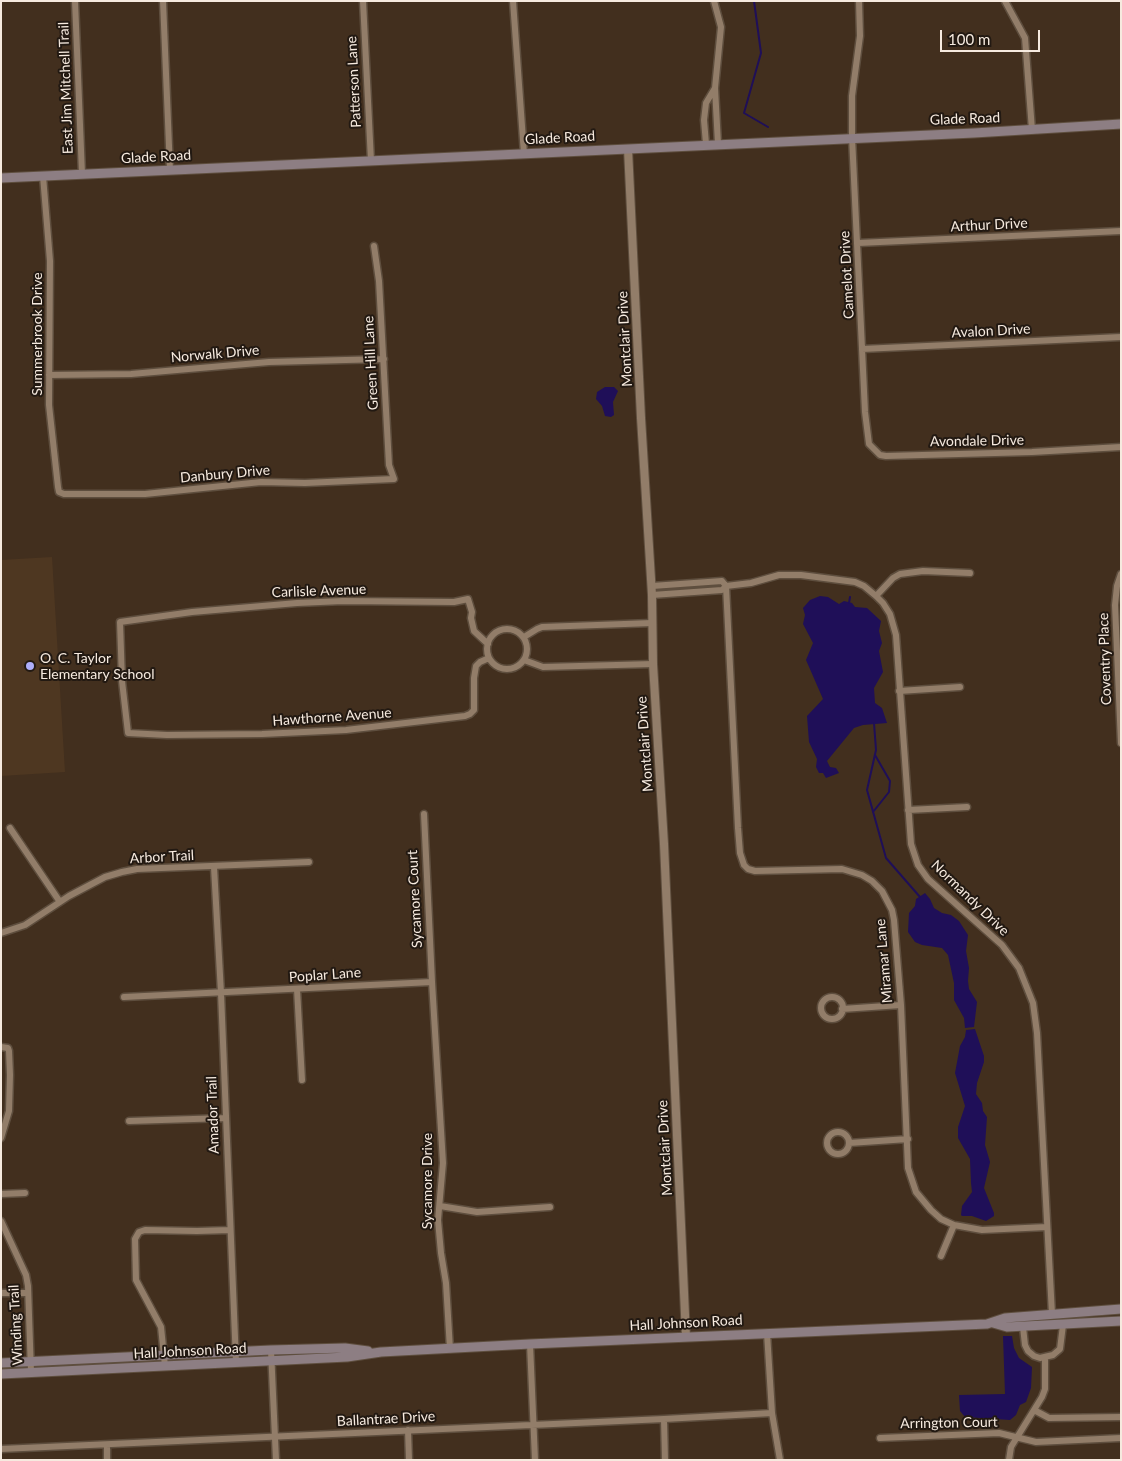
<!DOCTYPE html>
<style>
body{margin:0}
#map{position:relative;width:1122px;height:1461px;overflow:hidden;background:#422f1e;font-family:Lato,sans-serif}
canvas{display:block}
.frame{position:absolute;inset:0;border:2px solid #f6eadf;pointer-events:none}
.scale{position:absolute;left:940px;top:30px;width:100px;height:22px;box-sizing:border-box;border:2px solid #f6eadf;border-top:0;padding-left:6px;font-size:15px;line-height:18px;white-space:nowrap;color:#f6eadf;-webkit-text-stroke:4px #221912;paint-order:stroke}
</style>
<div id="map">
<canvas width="1122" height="1461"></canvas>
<div class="frame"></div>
<div class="scale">100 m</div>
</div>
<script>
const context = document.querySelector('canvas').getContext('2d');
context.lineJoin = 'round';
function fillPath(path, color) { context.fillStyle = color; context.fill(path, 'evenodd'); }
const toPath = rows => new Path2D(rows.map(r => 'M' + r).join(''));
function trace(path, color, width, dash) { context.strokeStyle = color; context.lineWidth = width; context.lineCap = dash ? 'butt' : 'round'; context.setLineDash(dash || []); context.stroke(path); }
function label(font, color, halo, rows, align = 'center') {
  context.font = font + ' Lato,sans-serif'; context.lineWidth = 4; context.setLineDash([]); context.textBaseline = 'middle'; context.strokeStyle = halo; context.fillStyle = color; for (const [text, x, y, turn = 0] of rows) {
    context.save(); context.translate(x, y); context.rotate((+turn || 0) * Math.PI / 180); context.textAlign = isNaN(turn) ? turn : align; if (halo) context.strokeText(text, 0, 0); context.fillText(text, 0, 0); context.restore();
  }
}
fillPath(toPath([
 [52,557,65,772,1,776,1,560]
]), '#4e3721');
fillPath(toPath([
 [605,387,614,387,618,391,613,402,614,415,611,417,605,416,602,406,596,399,597,392],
 [820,596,828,597,839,604,844,601,852,603,855,607,867,608,881,621,879,631,882,643,879,651,883,672,874,688,875,703,882,708,887,723,863,725,854,728,827,761,830,767,836,768,839,773,826,778,823,773,819,773,816,767,817,759,809,742,807,716,823,699,806,660,813,643,803,624,805,615,803,608,810,600],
 [925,893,930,899,934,908,942,913,951,915,959,921,968,935,966,951,969,968,968,981,969,989,977,1002,974,1027,965,1028,964,1018,954,1000,954,983,948,955,942,948,922,945,915,942,908,932,909,913,915,906,916,899],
 [975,1029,984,1056,984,1062,977,1083,976,1094,982,1103,983,1111,987,1117,985,1145,990,1162,984,1188,994,1213,994,1216,986,1221,972,1216,962,1216,961,1215,962,1206,972,1192,971,1183,970,1159,958,1138,958,1127,965,1106,955,1073,960,1046,965,1037,966,1030],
 [1003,1336,1012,1336,1014,1348,1019,1358,1032,1367,1031,1388,1026,1402,1020,1405,1016,1415,1010,1420,965,1417,960,1411,959,1395,1005,1394]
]), '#1f0f58');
trace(toPath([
 [754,1,761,53,744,113,768,127],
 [849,603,850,597],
 [874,723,876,750,867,790,886,858,920,897],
 [873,812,889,792,890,781,875,755]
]), '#1f0f58', 2);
const minor = toPath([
 [75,1,82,174],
 [163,1,170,170],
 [363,1,371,161],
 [513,1,524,154],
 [714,1,721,27,715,88,718,144],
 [859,1,860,36,852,96,852,137,865,412,869,444,880,455,886,456,1032,452,1121,447],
 [1005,1,1025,38,1032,130],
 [706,144,704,120,706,103,715,88],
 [43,176,50,261,49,405,58,487,59,492,64,494,145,494,261,482,305,483,394,479,389,465,379,281,374,246],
 [858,243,1121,231],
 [862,349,1121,337],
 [49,375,131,374,269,362,384,359],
 [1121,574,1117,586,1115,605,1121,743],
 [652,586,722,581,726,586,738,828,740,853,744,865,748,869,755,871,842,869,862,875,872,881,882,891,892,910,894,920,901,1005,908,1168,916,1192,931,1210,941,1219,954,1225,982,1230,1047,1227],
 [652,595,722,590,726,586,751,583,779,575,801,575,855,582,864,586,876,596,883,603,890,614,896,635,911,844,918,865,928,879,1002,945,1019,968,1033,1003,1037,1033,1052,1314],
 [876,596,893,578,900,574,923,571,970,573],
 '487 649a20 20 0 1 1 40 0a20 20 0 1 1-40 0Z',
 [524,637,537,629,542,627,652,623],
 [488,644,474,631,471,618,472,612,468,599,454,602,343,601,297,603,192,612,120,622,122,681,128,733,167,735,262,734,346,730,465,716,470,714,474,710,474,678,476,666,480,662,489,658],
 [524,660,543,667,653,664],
 [899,691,960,687],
 [908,810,967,807],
 [424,814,432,982,443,1163,438,1220,441,1253,446,1283,450,1349],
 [10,828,60,902],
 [214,867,221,993,236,1362],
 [1,933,25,925,69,896,105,877,122,872,137,869,309,862],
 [297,989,302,1080],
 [124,997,432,982],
 '821 1008a11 11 0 1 1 22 0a11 11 0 1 1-22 0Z',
 [842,1009,901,1005],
 [1,1047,8,1048,9,1051,10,1075,9,1111,1,1138],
 [129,1121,226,1118],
 '827 1143a11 11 0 1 1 22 0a11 11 0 1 1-22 0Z',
 [849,1143,908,1139],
 [1,1194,25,1193],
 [440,1206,477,1212,550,1207],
 [1,1221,26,1275,28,1286,31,1372],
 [941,1256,954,1225],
 [1,1293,28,1293],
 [1023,1327,1025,1345,1028,1351,1034,1356,1040,1358,1053,1355,1060,1349,1063,1325],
 [767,1333,772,1413,780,1460],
 [530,1344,535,1460],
 [271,1350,276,1460],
 [165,1366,161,1327,136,1280,135,1239,139,1232,145,1230,197,1231,230,1230],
 [1034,1410,1049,1418,1121,1417],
 [664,1419,665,1460],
 [408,1430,409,1460],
 [880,1438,999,1433,1036,1442,1121,1438],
 [107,1445,107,1460],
 [1,1449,664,1419,772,1413],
 [1009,1460,1011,1447,1042,1397,1045,1389,1045,1357]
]);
const tertiary = toPath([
 [628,149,641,418,652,595,653,664,664,844,686,1337]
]);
const secondary = toPath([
 [1,178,974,133,1121,124],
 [993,1323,1007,1327,1121,1321],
 [1,1363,271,1350,345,1348,368,1351],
 [1,1374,347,1357,381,1352,530,1344,987,1324,1005,1318,1121,1309]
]);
trace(minor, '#5e4e3e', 9);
trace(tertiary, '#5e4e3e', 10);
trace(secondary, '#5e4e3e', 11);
trace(minor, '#927d69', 6);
trace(tertiary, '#927d69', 8);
trace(secondary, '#8d7e83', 9);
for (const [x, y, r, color] of [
 [30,666,5,"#aeaefa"]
]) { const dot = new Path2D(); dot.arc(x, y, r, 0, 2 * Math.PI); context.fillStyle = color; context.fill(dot); trace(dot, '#221912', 2); }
label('14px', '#f6eadf', '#221912', [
 ["Patterson Lane",354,82,-93],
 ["East Jim Mitchell Trail",66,88,-92],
 ["Glade Road",965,119,-2],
 ["Glade Road",560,138,-3],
 ["Glade Road",156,157,-3],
 ["Arthur Drive",989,225,-3],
 ["Camelot Drive",847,275,-93],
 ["Avalon Drive",991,331,-3],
 ["Summerbrook Drive",37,334,-90],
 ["Montclair Drive",625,339,-93],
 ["Norwalk Drive",215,354,-5],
 ["Green Hill Lane",371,363,-93],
 ["Avondale Drive",977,441,-1],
 ["Danbury Drive",225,474,-5],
 ["Carlisle Avenue",319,591,-2],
 ["Coventry Place",1105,659,-92],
 ["Hawthorne Avenue",332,717,-4],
 ["Montclair Drive",645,744,-94],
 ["Arbor Trail",162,857,-3],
 ["Normandy Drive",970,898,44],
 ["Sycamore Court",415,899,-93],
 ["Miramar Lane",884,961,-95],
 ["Poplar Lane",325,975,-4],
 ["Amador Trail",213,1115,-92],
 ["Montclair Drive",665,1148,-93],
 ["Sycamore Drive",427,1181,-90],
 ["Hall Johnson Road",686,1323,-3],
 ["Winding Trail",16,1325,-93],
 ["Hall Johnson Road",190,1351,-3],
 ["Ballantrae Drive",386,1419,-3],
 ["Arrington Court",949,1423,-1]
]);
label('14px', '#f6eadf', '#221912', [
 ["O. C. Taylor",40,658],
 ["Elementary School",40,674]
], 'left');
</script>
